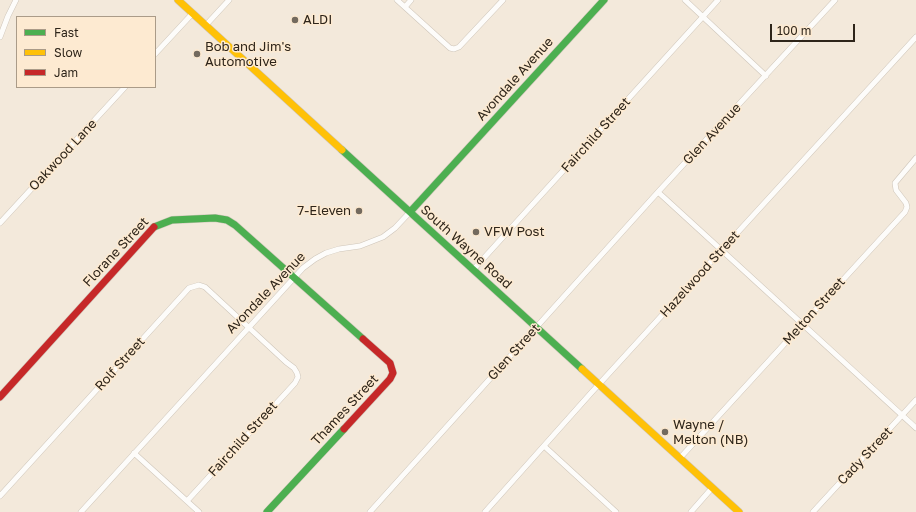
<!DOCTYPE html>
<style>
body{margin:0}
#map{position:relative;width:916px;height:512px;overflow:hidden;background:#f3e9db;font-family:"Golos Text",sans-serif}
canvas{display:block}
.legend{position:absolute;left:16px;top:16px;width:140px;height:72px;box-sizing:border-box;background:#fdead1;border:1px solid #aa9b88;margin:0;padding:5px 7px;list-style:none;font-size:12px;color:#2e251a}
.legend li{display:flex;align-items:center;gap:8px;height:20px}
.legend b{width:20px;border:1px solid #aa9b88}
.scale{position:absolute;left:770px;top:24px;width:85px;height:18px;box-sizing:border-box;border:2px solid #2e251a;border-top:0;padding-left:5px;font-size:12px;line-height:14px;white-space:nowrap;color:#2e251a;-webkit-text-stroke:3px #fdead1;paint-order:stroke}
</style>
<div id="map">
<canvas width="916" height="512"></canvas>
<ul class="legend">
<li><b style="height:5px;background:#4caf50"></b>Fast</li>
<li><b style="height:5px;background:#ffc107"></b>Slow</li>
<li><b style="height:5px;background:#c62828"></b>Jam</li>
</ul>
<div class="scale">100 m</div>
</div>
<script>
const context = document.querySelector('canvas').getContext('2d');
context.lineJoin = 'round';
const toPath = rows => new Path2D(rows.map(r => 'M' + r).join(''));
function trace(path, color, width, dash) { context.strokeStyle = color; context.lineWidth = width; context.lineCap = dash ? 'butt' : 'round'; context.setLineDash(dash || []); context.stroke(path); }
function label(font, color, halo, rows, align = 'center') {
  context.font = font + ' "Golos Text",sans-serif'; context.lineWidth = 3; context.setLineDash([]); context.textBaseline = 'middle'; context.strokeStyle = halo; context.fillStyle = color; for (const [text, x, y, turn = 0] of rows) {
    context.save(); context.translate(x, y); context.rotate((+turn || 0) * Math.PI / 180); context.textAlign = isNaN(turn) ? turn : align; if (halo) context.strokeText(text, 0, 0); context.fillText(text, 0, 0); context.restore();
  }
}
const street = toPath([
 [397,0,450,48,454,49,459,47,503,0],
 [685,0,766,76],
 [405,7,411,0],
 [206,25,229,0],
 [0,37,8,16,16,0],
 [155,54,192,14],
 [658,192,916,428],
 [0,223,125,87],
 [473,270,718,0],
 [544,446,616,512],
 [134,453,199,512],
 [680,458,905,212,907,207,906,203,896,190,895,183,916,158],
 [0,496,189,288,199,285,205,287,286,362,294,368,297,373,298,377,295,383,187,501],
 [81,512,303,268,315,259,326,253,339,249,360,246,383,237,395,228,410,212],
 [370,512,658,192,835,0],
 [485,512,591,393,916,37],
 [691,512,712,488],
 [813,512,916,400]
]);
const fast = toPath([
 [342,150,582,369],
 [410,212,604,0],
 [154,227,172,220,215,218,227,220,235,225,363,339],
 [267,512,344,429]
]);
const slow = toPath([
 [178,0,342,150],
 [582,369,739,512]
]);
const jam = toPath([
 [0,397,154,227],
 [344,429,390,379,393,373,390,363,363,339]
]);
trace(street, '#cec5b9', 6);
trace(fast, '#cec5b9', 8);
trace(slow, '#cec5b9', 8);
trace(jam, '#cec5b9', 8);
trace(street, '#fdfcfa', 5);
trace(fast, '#4caf50', 7);
trace(slow, '#ffc107', 7);
trace(jam, '#c62828', 7);
for (const [x, y, r, color] of [
 [295,20,4,"#736a5e"],
 [197,54,4,"#736a5e"],
 [359,211,4,"#736a5e"],
 [476,232,4,"#736a5e"],
 [665,432,4,"#736a5e"]
]) { const dot = new Path2D(); dot.arc(x, y, r, 0, 2 * Math.PI); context.fillStyle = color; context.fill(dot); trace(dot, '#fdead1', 1.5); }
label('13px', '#2e251a', '#fdead1', [
 ["ALDI",303,20],
 ["Bob and Jim's",205,47],
 ["Automotive",205,62],
 ["7-Eleven",351,211,"right"],
 ["VFW Post",484,232],
 ["Wayne /",673,425],
 ["Melton (NB)",673,440]
], 'left');
label('13px', '#2e251a', '#fdead1', [
 ["Avondale Avenue",515,79,-48],
 ["Glen Avenue",712,134,-47],
 ["Fairchild Street",596,135,-48],
 ["Oakwood Lane",63,155,-47],
 ["South Wayne Road",466,247,42],
 ["Florane Street",116,252,-47],
 ["Hazelwood Street",700,274,-48],
 ["Avondale Avenue",266,293,-46],
 ["Melton Street",814,311,-48],
 ["Glen Street",514,352,-48],
 ["Rolf Street",120,364,-48],
 ["Thames Street",345,410,-47],
 ["Fairchild Street",243,439,-48],
 ["Cady Street",865,456,-47]
]);
</script>
